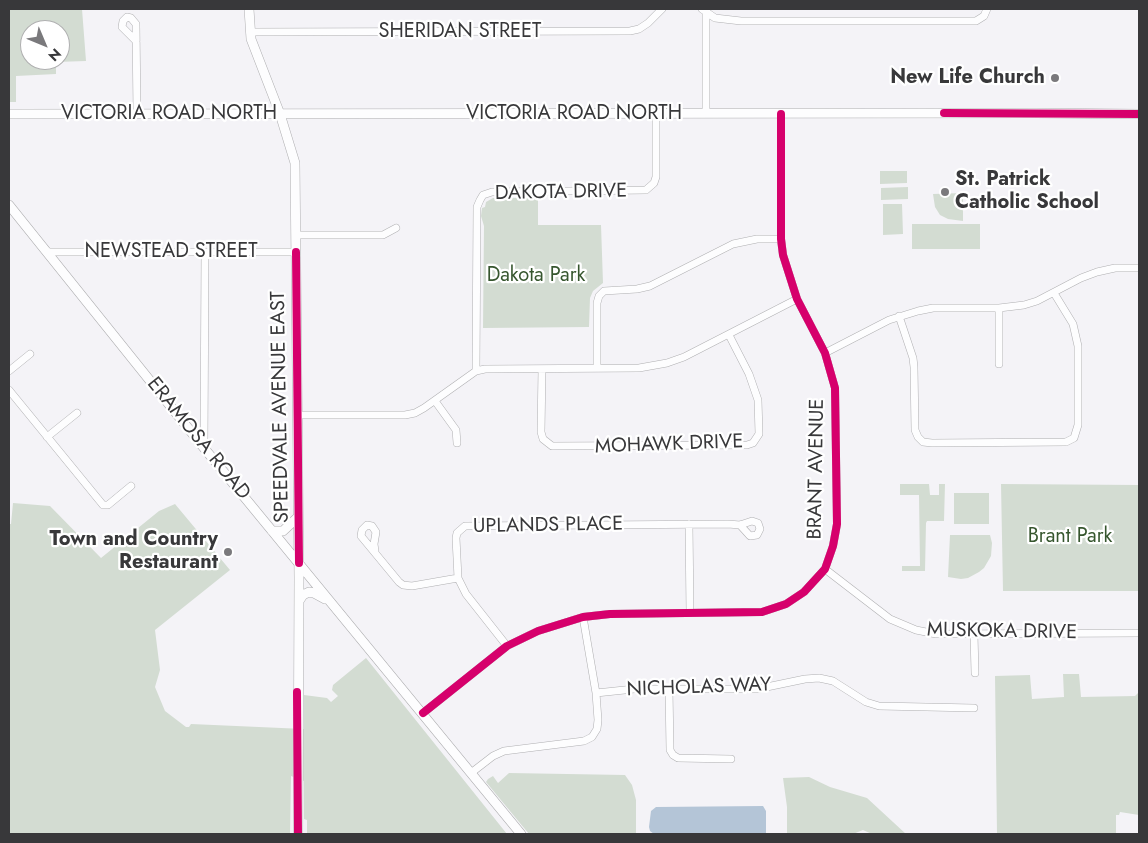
<!DOCTYPE html>
<style>
body{margin:0}
#map{position:relative;width:1148px;height:843px;overflow:hidden;background:#f4f3f7;font-family:Jost,sans-serif}
canvas{display:block}
.frame{position:absolute;inset:0;border:10px solid #38383a;pointer-events:none}
.north{position:absolute;left:20px;top:20px;width:50px;height:50px;box-sizing:border-box;background:#fff;border:1px solid #afafb0;border-radius:50%;rotate:135deg;font-size:14px;font-weight:700;line-height:20px;text-align:center;color:#38383a}
.north::after{content:'';display:block;margin:auto;width:18px;height:22px;background:#7a797c;clip-path:polygon(50% 0,100% 100%,50% 72%,0 100%)}
</style>
<div id="map">
<canvas width="1148" height="843"></canvas>
<div class="frame"></div>
<div class="north">N</div>
</div>
<script>
const context = document.querySelector('canvas').getContext('2d');
context.lineJoin = 'round';
function fillPath(path, color) { context.fillStyle = color; context.fill(path, 'evenodd'); }
const toPath = rows => new Path2D(rows.map(r => 'M' + r).join(''));
function trace(path, color, width, dash) { context.strokeStyle = color; context.lineWidth = width; context.lineCap = dash ? 'butt' : 'round'; context.setLineDash(dash || []); context.stroke(path); }
function label(font, color, halo, rows, align = 'center') {
  context.font = font + ' Jost,sans-serif'; context.lineWidth = 4.5; context.setLineDash([]); context.textBaseline = 'middle'; context.strokeStyle = halo; context.fillStyle = color; for (const [text, x, y, turn = 0] of rows) {
    context.save(); context.translate(x, y); context.rotate((+turn || 0) * Math.PI / 180); context.textAlign = isNaN(turn) ? turn : align; if (halo) context.strokeText(text, 0, 0); context.fillText(text, 0, 0); context.restore();
  }
}
fillPath(toPath([
 [9,9,82,9,86,61,56,62,56,74,16,76,16,102,9,102],
 [30,30,60,30,60,60,30,60],
 [907,171,907,183,880,184,880,171],
 [908,187,908,199,881,200,881,188],
 [963,193,963,221,948,219,940,215,935,207,933,194],
 [493,198,538,198,538,225,601,225,603,283,593,291,590,298,589,327,483,328,484,226,481,216,482,208,485,207,486,202],
 [883,204,902,204,903,234,883,235],
 [912,224,980,224,980,249,912,249],
 [900,484,929,484,930,495,939,495,939,484,945,484,944,521,927,521,926,523,925,571,902,571,902,566,920,566,919,495,900,495],
 [1001,484,1139,485,1139,591,1003,591],
 [954,493,989,493,989,524,954,524],
 [13,503,50,506,101,558,159,511,175,504,230,570,155,630,160,670,155,687,165,711,186,727,189,727,191,724,304,729,304,695,327,698,331,702,338,696,332,690,333,685,366,658,507,834,307,834,307,820,304,819,304,781,291,776,290,834,9,834,9,524,11,524],
 [950,535,990,535,992,543,991,556,984,568,979,572,968,578,961,579,948,577],
 [1063,674,1079,674,1081,697,1135,696,1139,692,1139,815,1120,812,1119,815,1116,815,1116,834,997,834,995,676,1030,675,1032,699,1064,697],
 [509,773,625,775,632,785,636,800,636,834,529,834,486,782,488,779,493,776,498,783],
 [809,777,830,787,867,798,906,834,872,834,863,830,853,834,787,834,787,807,783,778]
]), '#d3dcd2');
fillPath(toPath([
 [763,806,766,811,766,834,654,834,650,831,649,827,651,811,656,807]
]), '#b4c5d7');
const minor = toPath([
 [702,9,715,18,741,21,976,21,984,16,987,9],
 [250,32,630,31,639,29,648,23,662,9],
 [136,41,122,27,123,21,127,17,131,18,136,24,137,114],
 [706,113,706,14],
 [296,235,383,235,396,228],
 [47,252,296,252],
 [899,316,913,358,914,367,915,430,918,437,923,442,932,443,1066,442,1074,438,1078,425,1078,346,1073,324,1054,293],
 [825,353,889,320,918,311,933,308,999,308,1024,305,1037,301,1081,278,1097,272,1115,268,1139,268],
 [999,364,999,308],
 [597,368,597,303,599,296,604,291,637,289,650,286,733,244,757,239,781,239],
 [542,369,541,432,543,439,552,446,747,445,753,443,759,434,758,400,749,374,729,335],
 [9,371,30,354],
 [476,371,477,207,480,200,483,195,492,192,646,190,654,183,656,177,656,114],
 [9,390,103,505,108,505,131,486],
 [435,401,456,430,457,443],
 [297,415,405,415,415,413,424,408,476,371,485,369,639,368,667,363,684,357,797,299],
 [47,437,77,413],
 [204,448,205,252],
 [689,524,690,613],
 [375,551,374,544,376,532,372,526,367,525,362,530,361,536,399,582,403,585,412,586,458,578],
 [825,569,890,619,916,630,936,634,1139,633],
 [974,634,975,673],
 [507,646,466,594,458,578,456,538,457,533,465,526,728,524,740,525,752,521,758,523,760,529,757,535,750,536,740,525],
 [669,689,670,750,673,755,678,758,731,759],
 [596,693,634,689,757,689,805,679,819,678,833,681,866,702,879,706,974,708],
 [423,713,507,646,538,631,583,617,610,614,762,612,786,604,804,592,825,569,833,546,837,524,835,388,825,353,797,299,783,255,781,239,781,114],
 [471,773,493,756,504,751,584,741,592,737,597,729,598,720,596,693,583,617]
]);
const major = toPath([
 [249,9,251,39,280,114,295,163,299,578,298,834],
 [9,114,1036,113,1139,114],
 [9,205,204,448,521,834],
 [272,531,283,531,298,517],
 [299,601,303,595,309,592,314,593,325,599]
]);
trace(minor, '#afafb1', 8);
trace(major, '#afafb1', 10);
trace(minor, '#fdfdfe', 7);
trace(major, '#fdfdfe', 9);
trace(toPath([
 [944,113,1139,114],
 [296,252,299,563],
 [297,692,298,834],
 [423,713,507,646,538,631,583,617,610,614,762,612,786,604,804,592,825,569,833,546,837,524,835,388,825,353,797,299,783,255,781,239,781,114]
]), '#d6006c', 8);
for (const [x, y, r, color] of [
 [1055,78,5,"#7a797c"],
 [945,192,5,"#7a797c"],
 [228,552,5,"#7a797c"]
]) { const dot = new Path2D(); dot.arc(x, y, r, 0, 2 * Math.PI); context.fillStyle = color; context.fill(dot); trace(dot, '#fff', 2); }
label('20px', '#38383a', '#fff', [
 ["SHERIDAN STREET",460,32],
 ["VICTORIA ROAD NORTH",169,114],
 ["VICTORIA ROAD NORTH",574,114],
 ["DAKOTA DRIVE",561,193,-1],
 ["NEWSTEAD STREET",171,252],
 ["SPEEDVALE AVENUE EAST",281,407,-91],
 ["ERAMOSA ROAD",198,439,51],
 ["MOHAWK DRIVE",669,445,-2],
 ["BRANT AVENUE",817,469,-89],
 ["UPLANDS PLACE",548,526,-1],
 ["MUSKOKA DRIVE",1002,632,1],
 ["NICHOLAS WAY",699,688,-2]
]);
label('bold 20px', '#38383a', '#fff', [
 ["New Life Church",1045,78],
 ["St. Patrick",955,180,"left"],
 ["Catholic School",955,203,"left"],
 ["Town and Country",218,540],
 ["Restaurant",218,563]
], 'right');
label('20px', '#36562e', '#fff', [
 ["Dakota Park",536,276],
 ["Brant Park",1070,537]
]);
</script>
